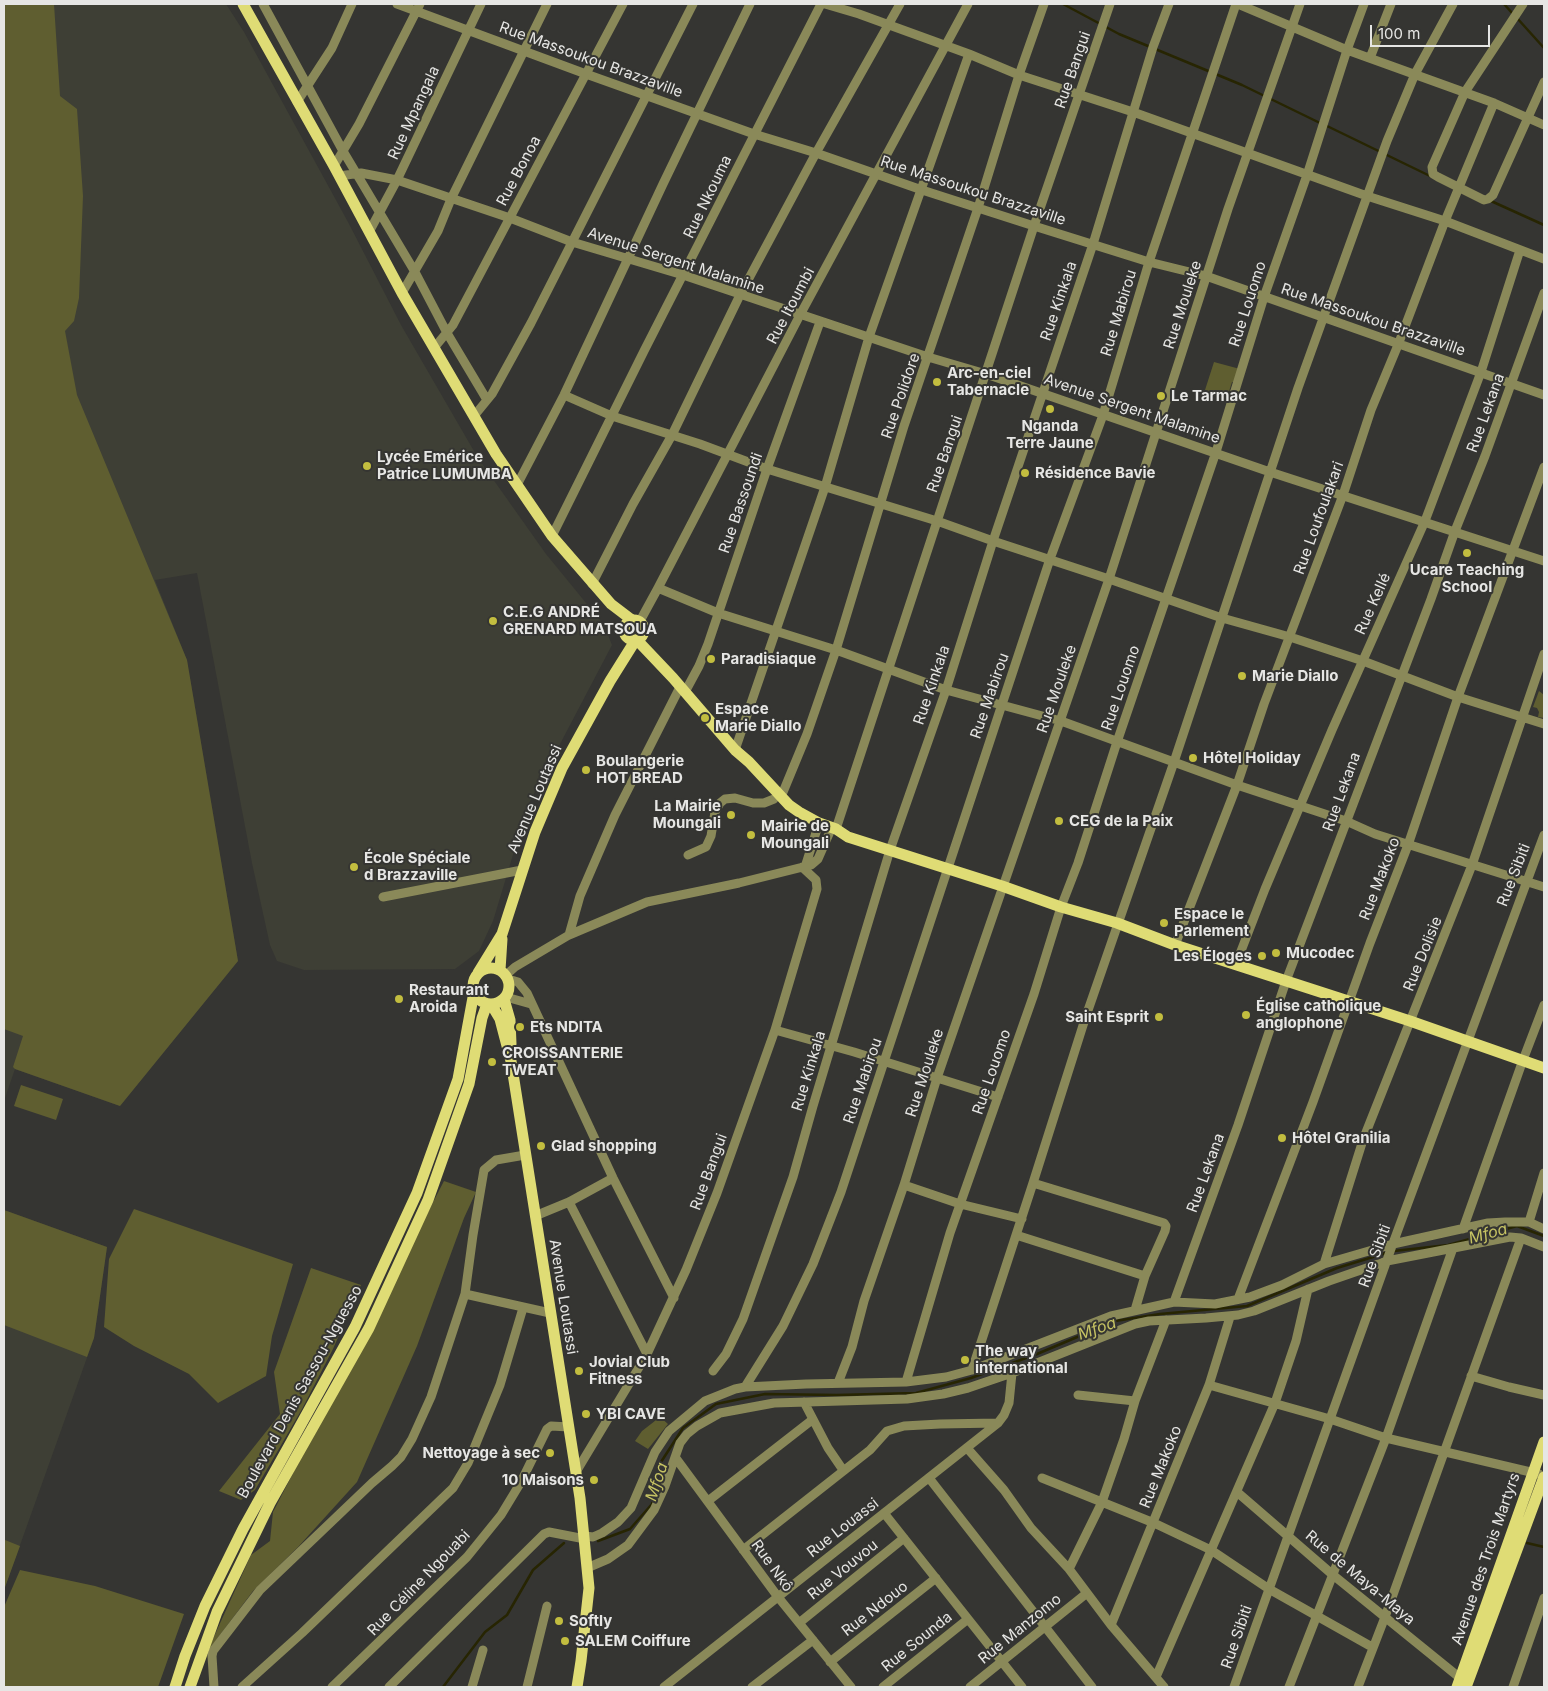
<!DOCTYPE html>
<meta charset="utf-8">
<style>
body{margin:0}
#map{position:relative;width:1548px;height:1691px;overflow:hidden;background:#353532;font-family:Inter,sans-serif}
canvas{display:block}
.frame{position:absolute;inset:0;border:5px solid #e6e6e4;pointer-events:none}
.scale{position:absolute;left:1370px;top:25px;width:120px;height:22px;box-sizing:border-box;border:2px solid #e6e6e4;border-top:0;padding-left:6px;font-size:15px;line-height:18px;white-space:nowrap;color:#e6e6e4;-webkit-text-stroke:4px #353532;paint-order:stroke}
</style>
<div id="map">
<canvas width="1548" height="1691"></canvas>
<div class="frame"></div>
<div class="scale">100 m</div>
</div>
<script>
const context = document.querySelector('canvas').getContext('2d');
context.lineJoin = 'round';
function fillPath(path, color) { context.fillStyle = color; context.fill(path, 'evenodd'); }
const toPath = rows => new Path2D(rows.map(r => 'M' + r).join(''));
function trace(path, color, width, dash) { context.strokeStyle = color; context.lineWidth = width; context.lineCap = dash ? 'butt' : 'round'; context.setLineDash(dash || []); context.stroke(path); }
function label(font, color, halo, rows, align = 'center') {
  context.font = font + ' Inter,sans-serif'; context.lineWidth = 4; context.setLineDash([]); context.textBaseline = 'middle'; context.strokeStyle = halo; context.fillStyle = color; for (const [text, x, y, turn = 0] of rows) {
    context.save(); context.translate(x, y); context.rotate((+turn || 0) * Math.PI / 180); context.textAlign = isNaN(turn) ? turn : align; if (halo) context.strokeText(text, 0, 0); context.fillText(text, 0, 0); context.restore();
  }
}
fillPath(toPath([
 [4,4,226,4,244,32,348,222,401,325,478,458,546,554,604,625,612,645,528,805,493,921,479,951,455,969,304,970,277,961,270,945,252,863,197,573,155,580,187,660,238,961,120,1106,15,1069,4,1101],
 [4,1210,107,1247,94,1338,4,1590]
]), '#3e3f35');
fillPath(toPath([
 [4,4,54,4,60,96,77,109,83,196,79,298,74,321,65,331,77,395,187,660,238,961,120,1106,15,1069,13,1067,23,1036,4,1029],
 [1214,362,1240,369,1236,382,1232,382,1227,398,1205,390],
 [1539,691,1544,695,1544,718,1538,717,1539,712,1537,708,1533,707],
 [21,1085,63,1099,56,1120,14,1106],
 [444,1181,476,1192,464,1218,417,1346,357,1482,298,1547,253,1591,207,1652,251,1555,270,1541,273,1512],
 [134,1209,293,1264,272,1336,266,1376,218,1403,189,1374,134,1346,104,1327,109,1259],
 [4,1210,107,1247,94,1338,87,1357,4,1325],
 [311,1268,361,1285,333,1349,302,1409,255,1490,241,1500,219,1491,280,1414,274,1372],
 [660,1417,668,1424,648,1449,635,1441,642,1431],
 [5,1540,20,1546,4,1590,4,1544],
 [20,1570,95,1586,184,1614,158,1687,4,1687,4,1607]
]), '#5f5e30');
trace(toPath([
 [1063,4,1119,34,1242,85,1320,123],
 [1504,4,1513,14],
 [1517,18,1544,48],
 [1325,125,1430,176],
 [1491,201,1544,225],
 [1394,1251,1448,1245,1517,1226,1544,1236],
 [598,1541,630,1529,652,1504,661,1462,683,1428,716,1404,765,1394,837,1395,916,1393,971,1378,1037,1354,1115,1321,1160,1314,1247,1306,1337,1268,1386,1253],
 [1527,1543,1544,1547],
 [443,1687,485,1632,507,1615,533,1570,564,1543]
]), '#272502', 2.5);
trace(toPath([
 [263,4,343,151,415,272,447,333,487,400],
 [397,4,586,74,754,134,816,153,922,190,1034,226,1149,262,1206,276,1544,395],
 [825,4,859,14,969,54,1019,75,1133,112,1367,196,1445,221,1544,259],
 [1238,4,1347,50,1494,103,1544,125],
 [1523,4,1465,92,1432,167,1433,174,1438,177,1484,200,1488,199,1493,195,1544,82],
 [1370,58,1391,4],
 [297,102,332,48,352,4],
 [334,166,359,124,420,4],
 [339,176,361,173,397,180,510,218,572,242,683,275,928,357,986,374,1270,472,1544,561],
 [369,232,397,180,481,4],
 [402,293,438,231,451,199,547,4],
 [434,348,453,325,623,4],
 [564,395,612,416,700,444,767,469,937,521,993,541,1109,579,1222,618,1290,637,1363,661,1458,697,1544,724],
 [474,416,492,394,531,323,693,4],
 [517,485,564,395,663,184,750,4],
 [552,536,644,351,821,4],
 [592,584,633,504,672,435,740,295,816,153,900,4],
 [658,588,718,613,836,650,946,690,1061,721,1237,785,1346,821,1375,834,1544,887],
 [640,621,658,588,800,315,968,4],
 [685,692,699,666,708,644,767,469,820,322],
 [735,750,825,487,869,337,969,54],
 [781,797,807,734,836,650,904,426,978,208,1019,75,1044,4],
 [836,829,1034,226,1110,4],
 [688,855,706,847,711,836,715,812,720,803,725,799,735,798,753,803,764,803,774,799],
 [805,867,819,823],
 [383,897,522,870],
 [569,935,580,896,615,815,680,687],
 [1175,945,1237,785,1264,704,1343,495,1371,410,1398,345,1445,221,1494,103],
 [1236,964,1265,889,1332,730,1425,521,1481,372,1520,250],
 [506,975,515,967,569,935,647,902,739,883,811,865,818,859,832,827],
 [508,979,518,982,527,993,613,1178,674,1298],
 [506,997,531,1004],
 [775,1030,854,1052,998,1097],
 [1033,1183,1164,1223,1166,1226,1165,1231,1145,1276,1135,1310],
 [904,1185,960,1204,1022,1219],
 [569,1202,647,1354],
 [535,1216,569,1202,613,1178],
 [1529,1222,1544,1173],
 [1463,1229,1523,1060,1544,1005],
 [1016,1235,1145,1276],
 [1324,1264,1363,1140,1472,865,1544,654],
 [465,1294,550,1313],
 [1238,1299,1313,1102,1370,943,1408,845,1458,697,1544,467],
 [1174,1302,1238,1125,1286,981,1431,599,1455,531,1485,456,1544,293],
 [972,1370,1033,1183,1085,1019,1174,762,1298,388,1387,141,1415,74,1453,4],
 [713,1371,726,1354,743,1319,793,1177,813,1106,890,850,946,690,993,541,1093,244,1153,47,1169,4],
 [1471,1376,1509,1387,1544,1395],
 [906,1382,950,1233,1034,994,1061,907,1078,863,1117,742,1216,452,1264,297,1307,175,1347,50,1364,4],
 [838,1383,852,1347,864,1301,904,1185,937,1078,1109,579,1228,209,1300,4],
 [1209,1385,1330,1419,1386,1438,1539,1474],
 [745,1387,783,1326,813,1264,841,1192,1050,559,1103,415,1149,262,1236,4],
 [1078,1395,1135,1401],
 [804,1402,828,1448,843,1470],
 [967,1448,1004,1490,1031,1528,1069,1569,1111,1625,1164,1687],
 [675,1457,778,1597,851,1687],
 [576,1472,647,1354,686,1270,717,1193,775,1030,817,889,816,880,802,867],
 [929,1478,1092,1687],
 [1042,1478,1154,1523,1211,1550,1269,1589,1372,1647],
 [1237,1492,1333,1575,1465,1682],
 [708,1501,812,1420],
 [884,1513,1022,1687],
 [585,1536,593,1537,602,1533,618,1522,631,1508,655,1452,669,1431,705,1401,735,1389,745,1387,806,1384,906,1382,946,1377,972,1370,1111,1316,1174,1302,1215,1304,1250,1297,1282,1285,1324,1264,1393,1244,1488,1223,1505,1222,1529,1222,1544,1229],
 [743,1550,870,1450,887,1431,904,1426,940,1424,998,1423],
 [587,1568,608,1559,628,1545,654,1510,665,1486,680,1443,687,1434,697,1426,720,1413,774,1403,907,1399,943,1394,968,1388,1012,1373,1135,1324,1149,1321,1206,1318,1238,1315,1254,1311,1329,1281,1387,1261,1510,1237,1521,1238,1544,1247],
 [1069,1569,1102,1502,1124,1439,1135,1401,1166,1320],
 [799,1623,904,1538],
 [1111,1625,1209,1385,1230,1317],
 [830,1662,936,1578],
 [1156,1677,1275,1403,1296,1341,1308,1289],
 [214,1687,212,1656,213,1651,260,1590,372,1483,392,1466,401,1457,412,1439,431,1397,465,1294,473,1235,484,1170,496,1160,525,1155],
 [242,1687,302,1633,453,1488,468,1463,500,1385,523,1308],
 [332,1687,467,1557,501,1515,521,1482,547,1429,551,1426,569,1427],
 [389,1687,544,1534,549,1532,585,1539],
 [472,1687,483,1650],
 [527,1687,547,1606],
 [664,1687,998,1423,1004,1415,1009,1403,1012,1373],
 [752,1687,813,1640],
 [883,1687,968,1619],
 [970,1687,1087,1593],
 [1234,1687,1392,1246,1544,835],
 [1289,1687,1386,1438,1453,1248],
 [1358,1687,1385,1617,1521,1238],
 [1513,1687,1544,1598]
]), '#8a8959', 9);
trace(toPath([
 [243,4,334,166,402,293,496,454,552,536,611,604,632,620],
 '624 630a10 10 0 1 1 20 0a10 10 0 1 1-20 0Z',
 [637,640,673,678,735,750,749,762,789,805,799,812,819,823,836,829,848,837,1002,886,1061,907,1117,923,1175,945,1410,1021,1544,1068],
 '473 986a18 18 0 1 1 36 0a18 18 0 1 1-36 0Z',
 [500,970,502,939],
 [478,973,502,934,535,832,562,768,610,681,635,641],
 [504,999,510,1020,511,1044],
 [491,1004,500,1019,511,1061,580,1498,589,1588,581,1661,577,1687],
 [175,1687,185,1656,205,1606,243,1529,355,1327,417,1193,458,1079,474,992],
 [190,1687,217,1612,270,1503,369,1328,428,1200,469,1084,482,1018,487,1004],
 [1457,1687,1544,1442],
 [1466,1687,1544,1477]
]), '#dfdc75', 11);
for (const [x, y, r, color] of [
 [937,382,5,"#c2bd3f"],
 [1161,396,5,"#c2bd3f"],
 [1050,409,5,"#c2bd3f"],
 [367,466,5,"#c2bd3f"],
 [1025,473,5,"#c2bd3f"],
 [1467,553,5,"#c2bd3f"],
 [493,621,5,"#c2bd3f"],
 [711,659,5,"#c2bd3f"],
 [1242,676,5,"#c2bd3f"],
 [705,718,5,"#c2bd3f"],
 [1193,758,5,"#c2bd3f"],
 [586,770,5,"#c2bd3f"],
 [731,815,5,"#c2bd3f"],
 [1059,821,5,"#c2bd3f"],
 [751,835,5,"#c2bd3f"],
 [354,867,5,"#c2bd3f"],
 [1164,923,5,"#c2bd3f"],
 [1276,953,5,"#c2bd3f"],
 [1262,956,5,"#c2bd3f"],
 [399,999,5,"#c2bd3f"],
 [1246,1015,5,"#c2bd3f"],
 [1159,1017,5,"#c2bd3f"],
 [520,1027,5,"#c2bd3f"],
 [492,1062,5,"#c2bd3f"],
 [1282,1138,5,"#c2bd3f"],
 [541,1146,5,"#c2bd3f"],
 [965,1360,5,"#c2bd3f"],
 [579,1371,5,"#c2bd3f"],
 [586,1414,5,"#c2bd3f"],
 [550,1453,5,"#c2bd3f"],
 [594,1480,5,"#c2bd3f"],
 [559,1621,5,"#c2bd3f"],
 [565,1641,5,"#c2bd3f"]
]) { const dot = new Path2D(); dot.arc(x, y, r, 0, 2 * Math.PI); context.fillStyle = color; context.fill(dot); trace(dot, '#353532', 2); }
label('15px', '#e6e6e4', '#353532', [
 ["Rue Massoukou Brazzaville",591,60,20],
 ["Rue Bangui",1073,70,-71],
 ["Rue Mpangala",414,113,-65],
 ["Rue Bonoa",519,171,-62],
 ["Rue Massoukou Brazzaville",973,191,18],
 ["Rue Nkouma",708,197,-64],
 ["Avenue Sergent Malamine",676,261,18],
 ["Rue Kinkala",1059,301,-71],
 ["Rue Louomo",1248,304,-72],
 ["Rue Mouleke",1183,305,-72],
 ["Rue Itoumbi",791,306,-62],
 ["Rue Mabirou",1119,313,-73],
 ["Rue Massoukou Brazzaville",1373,320,19],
 ["Rue Polidore",901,396,-71],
 ["Avenue Sergent Malamine",1132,409,19],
 ["Rue Lekana",1486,413,-70],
 ["Rue Bangui",945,454,-71],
 ["Rue Bassoundi",741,503,-71],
 ["Rue Loufoulakari",1319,518,-70],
 ["Rue Kellé",1373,604,-66],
 ["Rue Kinkala",932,685,-71],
 ["Rue Louomo",1121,688,-71],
 ["Rue Mouleke",1057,689,-71],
 ["Rue Mabirou",990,696,-71],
 ["Rue Lekana",1342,792,-70],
 ["Avenue Loutassi",535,799,-67],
 ["Rue Sibiti",1514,875,-69],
 ["Rue Makoko",1380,879,-69],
 ["Rue Dolisie",1423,954,-68],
 ["Rue Kinkala",809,1071,-73],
 ["Rue Louomo",992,1072,-71],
 ["Rue Mouleke",925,1073,-72],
 ["Rue Mabirou",863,1081,-71],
 ["Rue Bangui",709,1172,-70],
 ["Rue Lekana",1206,1173,-70],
 ["Rue Sibiti",1375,1256,-70],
 ["Avenue Loutassi",563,1297,81],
 ["Boulevard Denis Sassou-Nguesso",300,1392,-61],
 ["Rue Makoko",1161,1467,-68],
 ["Rue Louassi",843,1528,-38],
 ["Avenue des Trois Martyrs",1486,1559,-71],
 ["Rue Nkô",772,1566,54],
 ["Rue Vouvou",843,1570,-39],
 ["Rue de Maya-Maya",1360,1578,40],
 ["Rue Céline Ngouabi",419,1583,-46],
 ["Rue Ndouo",875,1609,-38],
 ["Rue Manzomo",1020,1629,-39],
 ["Rue Sibiti",1237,1637,-71],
 ["Rue Sounda",917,1642,-39]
]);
label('bold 15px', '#e6e6e4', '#353532', [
 ["Arc-en-ciel",947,373],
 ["Tabernacle",947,390],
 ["Le Tarmac",1171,396],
 ["Nganda",1050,426,"center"],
 ["Terre Jaune",1050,443,"center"],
 ["Lycée Emérice",377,457],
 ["Patrice LUMUMBA",377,474],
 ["Résidence Bavie",1035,473],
 ["Ucare Teaching",1467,570,"center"],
 ["School",1467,587,"center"],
 ["C.E.G ANDRÉ",503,612],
 ["GRENARD MATSOUA",503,629],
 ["Paradisiaque",721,659],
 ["Marie Diallo",1252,676],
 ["Espace",715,709],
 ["Marie Diallo",715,726],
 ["Hôtel Holiday",1203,758],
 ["Boulangerie",596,761],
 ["HOT BREAD",596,778],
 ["La Mairie",721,806,"right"],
 ["Moungali",721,823,"right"],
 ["CEG de la Paix",1069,821],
 ["Mairie de",761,826],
 ["Moungali",761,843],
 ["École Spéciale",364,858],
 ["d Brazzaville",364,875],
 ["Espace le",1174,914],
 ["Parlement",1174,931],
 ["Mucodec",1286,953],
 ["Les Éloges",1252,956,"right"],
 ["Restaurant",409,990],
 ["Aroida",409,1007],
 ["Église catholique",1256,1006],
 ["anglophone",1256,1023],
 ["Saint Esprit",1149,1017,"right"],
 ["Ets NDITA",530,1027],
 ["CROISSANTERIE",502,1053],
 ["TWEAT",502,1070],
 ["Hôtel Granilia",1292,1138],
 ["Glad shopping",551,1146],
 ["The way",975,1351],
 ["international",975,1368],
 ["Jovial Club",589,1362],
 ["Fitness",589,1379],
 ["YBI CAVE",596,1414],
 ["Nettoyage à sec",540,1453,"right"],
 ["10 Maisons",584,1480,"right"],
 ["Softly",569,1621],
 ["SALEM Coiffure",575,1641]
], 'left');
label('italic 16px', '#c6c363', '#353532', [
 ["Mfoa",1488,1234,-15],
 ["Mfoa",1097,1329,-19],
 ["Mfoa",657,1482,-72]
]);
</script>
